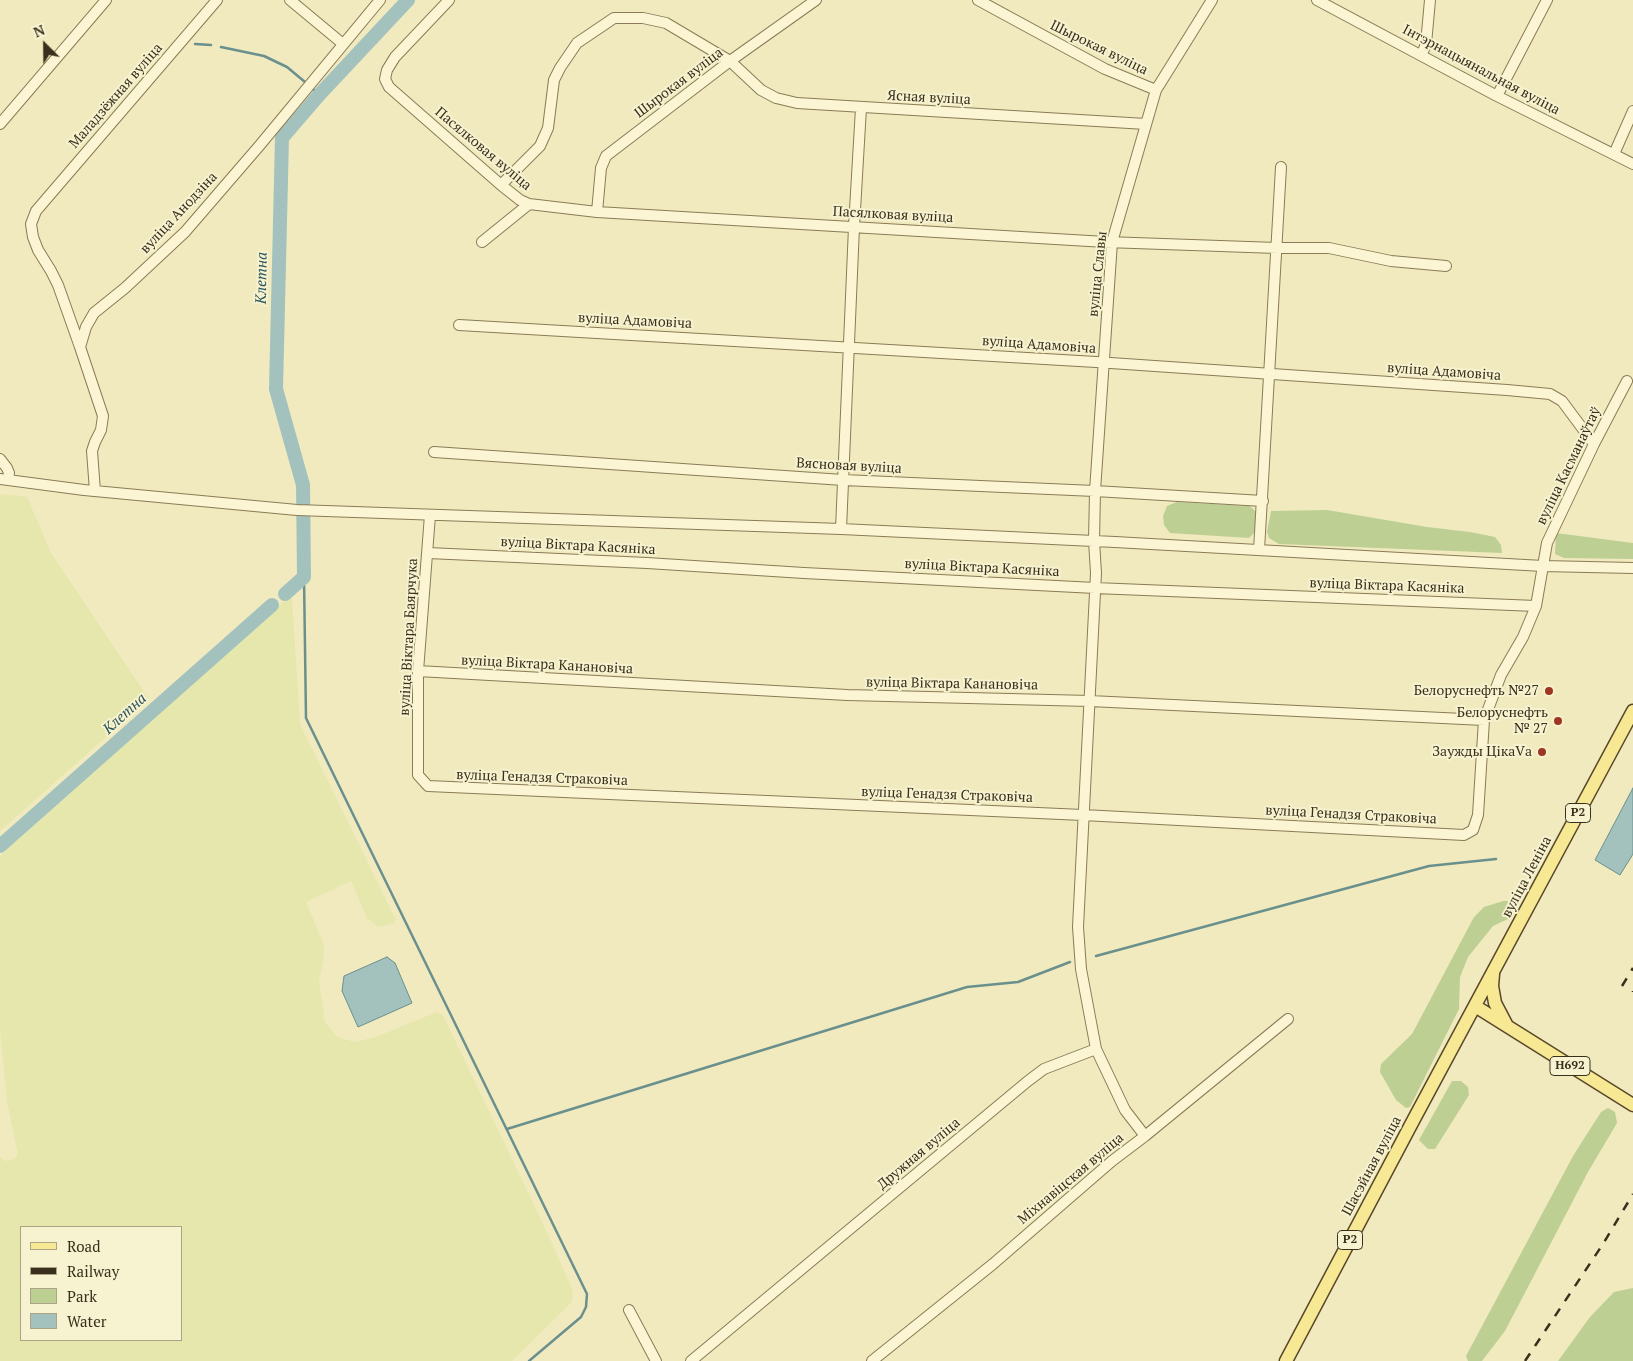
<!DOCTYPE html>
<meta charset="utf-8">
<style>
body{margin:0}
#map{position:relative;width:1633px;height:1361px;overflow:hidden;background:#f1eabf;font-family:"PT Serif",serif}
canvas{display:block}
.legend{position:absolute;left:20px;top:1226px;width:162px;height:115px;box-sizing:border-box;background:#f7f2cf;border:1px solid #aba487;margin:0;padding:6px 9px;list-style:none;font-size:15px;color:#392f1c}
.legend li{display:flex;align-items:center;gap:10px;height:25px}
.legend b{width:25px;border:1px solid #aba487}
.north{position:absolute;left:20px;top:20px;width:50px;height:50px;-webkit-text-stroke:4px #f7f2cf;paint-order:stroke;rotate:337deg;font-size:14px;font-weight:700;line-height:20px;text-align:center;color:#392f1c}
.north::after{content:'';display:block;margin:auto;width:18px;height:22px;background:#392f1c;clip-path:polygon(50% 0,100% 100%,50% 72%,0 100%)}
</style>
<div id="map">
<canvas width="1633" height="1361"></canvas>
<ul class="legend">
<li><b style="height:6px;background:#f7e894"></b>Road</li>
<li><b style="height:6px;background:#392f1c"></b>Railway</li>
<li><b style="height:14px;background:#becf93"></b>Park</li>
<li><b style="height:14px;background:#a3c2be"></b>Water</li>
</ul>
<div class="north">N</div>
</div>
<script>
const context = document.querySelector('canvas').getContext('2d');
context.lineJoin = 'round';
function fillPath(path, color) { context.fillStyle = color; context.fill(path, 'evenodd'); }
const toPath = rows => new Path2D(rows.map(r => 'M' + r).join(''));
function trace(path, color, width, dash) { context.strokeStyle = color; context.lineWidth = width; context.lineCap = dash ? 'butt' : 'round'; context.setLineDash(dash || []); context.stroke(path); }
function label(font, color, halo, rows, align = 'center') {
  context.font = font + ' "PT Serif",serif'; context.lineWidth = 4; context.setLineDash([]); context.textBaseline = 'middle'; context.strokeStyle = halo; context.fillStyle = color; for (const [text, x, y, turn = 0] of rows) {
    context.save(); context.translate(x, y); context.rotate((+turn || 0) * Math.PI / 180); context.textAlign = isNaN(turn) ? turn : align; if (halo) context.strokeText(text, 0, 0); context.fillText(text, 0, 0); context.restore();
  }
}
fillPath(toPath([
 [0,494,27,497,51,553,149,699,0,831],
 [292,598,300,724,396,920,393,924,378,927,367,918,351,881,306,902,324,945,323,962,319,981,325,1022,337,1037,355,1042,376,1037,437,1012,443,1015,546,1230,573,1291,572,1302,512,1361,0,1361,0,1157,5,1161,11,1160,17,1156,17,1150,7,1101,0,1030,0,856,287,599],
 [181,1227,181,1340,21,1340,21,1227]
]), '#e6e7ac');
fillPath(toPath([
 [1177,502,1250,506,1257,513,1255,532,1249,538,1170,533,1164,525,1163,516,1167,506],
 [1327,510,1427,527,1470,532,1495,537,1501,545,1502,553,1279,544,1269,538,1267,532,1271,511],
 [1556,533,1633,543,1633,559,1564,558,1555,554],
 [1503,901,1512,901,1516,903,1513,912,1508,919,1493,926,1468,957,1460,977,1459,1009,1410,1107,1406,1108,1396,1100,1380,1072,1381,1064,1412,1034,1474,917,1484,907],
 [1452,1081,1461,1081,1468,1087,1469,1095,1435,1149,1428,1149,1419,1140],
 [1608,1108,1615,1112,1617,1123,1588,1172,1505,1331,1482,1361,1468,1361,1466,1356,1573,1156,1601,1112],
 [1633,1288,1633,1361,1558,1361,1590,1317,1614,1292]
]), '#becf93');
const water = toPath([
 [1633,788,1633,854,1620,875,1595,860,1633,788],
 [387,957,395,963,412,1003,358,1027,342,991,344,976,387,957]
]);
fillPath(water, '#a3c2be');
trace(water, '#69908d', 1);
trace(toPath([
 [195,44,211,45],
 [221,47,264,56,287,67,305,82],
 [313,89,319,95],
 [304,577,306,718,587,1294,586,1307,581,1317,529,1361],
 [1096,956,1429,866,1496,859],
 [507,1129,967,987,1018,982,1070,962]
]), '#69908d', 2.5);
trace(toPath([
 [285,594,304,577,303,485,276,389,282,138,319,95,408,0],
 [0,846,272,605]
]), '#a3c2be', 14);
const minor = toPath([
 [290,0,343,44],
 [449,0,395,57,387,70,385,79,389,87,501,185,520,200,529,204,597,212,1106,242,1277,248,1329,248,1391,261,1446,266],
 [978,0,1105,69,1156,90],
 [1317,0,1497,96,1633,164],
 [1422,54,1426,44,1430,0],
 [1497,96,1547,0],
 [0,124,106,0],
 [1614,154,1633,111],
 [501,185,540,146,548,128,554,80,560,68,577,43,614,18,643,18,666,23,730,61,761,90,776,98,797,103,1146,124],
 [597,212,601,168,606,156,730,61,816,0],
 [482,242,529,204],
 [459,325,1096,362,1507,390,1550,394,1562,401,1594,444],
 [80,347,58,285,51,271,38,250,33,237,31,224,36,211,217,0],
 [434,452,843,480,1095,491,1263,501],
 [0,459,7,468,9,473,8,480],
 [0,479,84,490,297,510,841,529,1115,542,1543,566,1633,568],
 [95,491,92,451,95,442,101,430,103,416,80,347,86,327,94,313,125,288,185,232,260,145,380,0],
 [430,515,418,671,418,775,428,786,1083,815,1464,835,1473,830,1478,815,1484,720,1501,675,1523,637,1536,606,1547,543,1594,444,1627,381],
 [841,529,854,227,861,108],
 [1259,550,1281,167],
 [428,553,647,563,804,573,1095,588,1536,606],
 [418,671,847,695,1090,701,1484,720],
 [1096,1049,1081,969,1078,927,1096,573,1094,541,1095,491,1112,242,1156,90,1212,0],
 [629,1310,656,1361],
 [691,1361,1028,1081,1044,1069,1096,1049,1125,1110,1145,1136],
 [872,1361,993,1264,1112,1161,1145,1136,1288,1019]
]);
const major = toPath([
 [1493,974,1492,986,1495,1003,1506,1024],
 [1475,1006,1633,1105],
 [1286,1361,1414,1119,1633,711]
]);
trace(minor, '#8a7b56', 12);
trace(major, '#58472b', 15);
trace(minor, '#fbf5d3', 10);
trace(major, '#f7e894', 12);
trace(toPath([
 [1622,986,1633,968],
 [1633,992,1633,991],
 [1525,1361,1603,1244,1633,1194]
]), '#392f1c', 2.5, [9, 9]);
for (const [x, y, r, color] of [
 [1549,691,5,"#9d3623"],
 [1558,721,5,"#9d3623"],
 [1542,752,5,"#9d3623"]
]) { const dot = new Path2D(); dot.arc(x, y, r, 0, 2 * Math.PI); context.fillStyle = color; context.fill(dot); trace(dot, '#f7f2cf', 2); }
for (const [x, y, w] of [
 [1578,813,25],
 [1570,1066,40],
 [1350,1240,25]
]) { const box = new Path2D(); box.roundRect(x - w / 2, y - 9.5, w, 19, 4); context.fillStyle = '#f7f2cf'; context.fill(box); trace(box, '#392f1c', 1); }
label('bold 12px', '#392f1c', null, [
 ["Р2",1578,813],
 ["Н692",1570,1066],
 ["Р2",1350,1240]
]);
label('14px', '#392f1c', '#f7f2cf', [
 ["Шырокая вуліца",1099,48,26],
 ["Інтэрнацыянальная вуліца",1481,70,28],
 ["Шырокая вуліца",679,83,-37],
 ["Маладзёжная вуліца",116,96,-49],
 ["Ясная вуліца",929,98,3],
 ["Пасялковая вуліца",483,149,40],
 ["вуліца Анодзіна",179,213,-47],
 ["Пасялковая вуліца",893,215,3],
 ["вуліца Славы",1098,274,-84],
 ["вуліца Адамовіча",635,321,3],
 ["вуліца Адамовіча",1039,345,4],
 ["вуліца Адамовіча",1444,372,4],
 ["Вясновая вуліца",849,466,3],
 ["вуліца Касманаўтаў",1569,466,-64],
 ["вуліца Віктара Касяніка",578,546,3],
 ["вуліца Віктара Касяніка",982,568,3],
 ["вуліца Віктара Касяніка",1387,586,2],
 ["вуліца Віктара Баярчука",409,637,-87],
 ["вуліца Віктара Канановіча",547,665,3],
 ["вуліца Віктара Канановіча",952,684,1],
 ["вуліца Генадзя Страковіча",542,778,2],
 ["вуліца Генадзя Страковіча",947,795,2],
 ["вуліца Генадзя Страковіча",1351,815,3],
 ["вуліца Леніна",1527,877,-62],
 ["Дружная вуліца",919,1154,-40],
 ["Шасэйная вуліца",1372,1166,-62],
 ["Міхнавіцская вуліца",1071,1179,-40]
]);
label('14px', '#392f1c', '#f7f2cf', [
 ["Белоруснефть №27",1539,691],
 ["Белоруснефть",1548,713],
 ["№ 27",1548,729],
 ["Заужды ЦікаVа",1532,752]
], 'right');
label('italic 15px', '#2a555a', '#f7f2cf', [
 ["Клетна",262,278,-89],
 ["Клетна",125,714,-42]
]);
</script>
